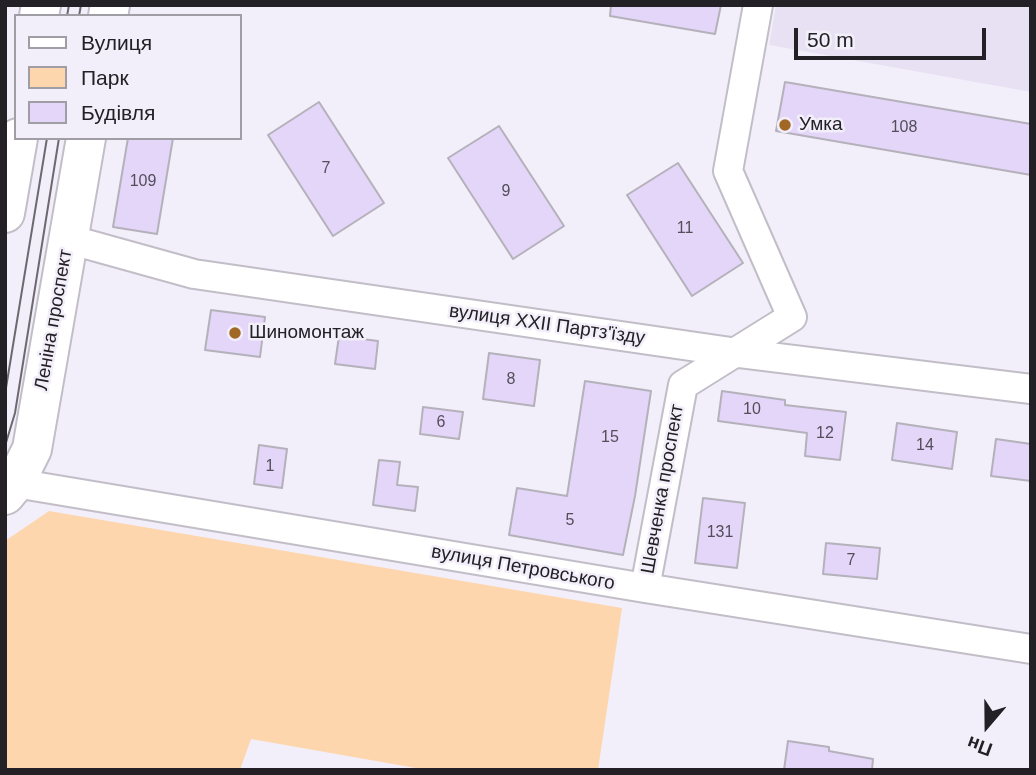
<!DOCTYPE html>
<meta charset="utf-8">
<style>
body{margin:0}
#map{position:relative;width:1036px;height:775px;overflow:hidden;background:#f3effa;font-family:Helvetica,sans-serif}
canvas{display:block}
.frame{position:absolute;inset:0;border:7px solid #232125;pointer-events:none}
.legend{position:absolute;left:14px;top:14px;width:228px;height:126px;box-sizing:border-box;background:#f3effa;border:2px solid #a09da5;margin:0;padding:9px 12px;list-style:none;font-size:21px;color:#232125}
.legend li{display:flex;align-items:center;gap:14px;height:35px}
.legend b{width:35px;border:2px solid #a09da5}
.north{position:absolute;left:952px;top:691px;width:70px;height:70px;-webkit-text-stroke:5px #f3effa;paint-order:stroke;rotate:200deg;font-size:19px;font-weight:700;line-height:28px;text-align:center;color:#232125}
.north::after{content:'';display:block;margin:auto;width:24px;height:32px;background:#232125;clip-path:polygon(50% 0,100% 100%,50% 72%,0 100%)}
.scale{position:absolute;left:794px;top:28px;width:192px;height:32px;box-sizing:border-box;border:4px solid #232125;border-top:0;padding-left:9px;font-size:21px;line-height:24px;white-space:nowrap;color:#232125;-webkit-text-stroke:5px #f3effa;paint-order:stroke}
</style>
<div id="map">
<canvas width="1036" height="775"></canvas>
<div class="frame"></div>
<ul class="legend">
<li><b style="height:9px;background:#fff"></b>Вулиця</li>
<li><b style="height:19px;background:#fdd6ae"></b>Парк</li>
<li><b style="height:19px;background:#e3d6f8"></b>Будівля</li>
</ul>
<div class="north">Пн</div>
<div class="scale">50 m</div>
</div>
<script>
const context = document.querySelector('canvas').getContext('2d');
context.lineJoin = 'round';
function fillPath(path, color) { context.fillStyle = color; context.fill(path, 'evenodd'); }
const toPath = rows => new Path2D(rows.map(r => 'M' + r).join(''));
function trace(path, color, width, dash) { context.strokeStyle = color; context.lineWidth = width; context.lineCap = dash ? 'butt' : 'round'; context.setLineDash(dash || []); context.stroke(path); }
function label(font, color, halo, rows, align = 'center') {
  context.font = font + ' Helvetica,sans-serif'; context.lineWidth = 5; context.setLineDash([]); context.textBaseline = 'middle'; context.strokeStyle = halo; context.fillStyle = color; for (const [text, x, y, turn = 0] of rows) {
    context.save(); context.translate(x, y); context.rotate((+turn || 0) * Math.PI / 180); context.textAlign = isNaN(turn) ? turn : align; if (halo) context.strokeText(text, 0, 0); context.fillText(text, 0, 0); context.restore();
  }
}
fillPath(toPath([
 [776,5,1031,5,1031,92,769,45]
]), '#e8e1f3');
fillPath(toPath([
 [49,511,622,608,598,770,427,770,251,739,240,770,5,770,5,541]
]), '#fdd6ae');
const building = toPath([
 [611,5,721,5,715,34,610,16,611,5],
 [785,82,1031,124,1031,175,776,131,785,82],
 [319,102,384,203,333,236,268,135,319,102],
 [499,126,564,226,513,259,448,158,499,126],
 [128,138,173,138,157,234,113,227,128,138],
 [678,163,743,263,692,296,627,195,678,163],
 [211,310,265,317,260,357,205,350,211,310],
 [339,336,378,341,375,369,335,364,339,336],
 [489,353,540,360,534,406,483,399,489,353],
 [585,381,651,391,635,496,623,555,509,535,517,488,567,496,585,381],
 [722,391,785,400,785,405,846,412,840,460,805,456,807,433,718,421,722,391],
 [423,407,463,412,459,439,420,434,423,407],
 [897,423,957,432,952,469,892,460,897,423],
 [996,439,1031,444,1031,481,991,476,996,439],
 [259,445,287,449,282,488,254,484,259,445],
 [379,460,400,462,397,485,418,487,415,511,373,505,379,460],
 [703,498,745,503,737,568,695,563,703,498],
 [826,543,880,548,877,579,823,574,826,543],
 [788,741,829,747,829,751,873,759,872,770,784,770,788,741]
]);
fillPath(building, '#e3d6f8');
trace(building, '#b5b1bb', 2);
const street = toPath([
 [68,239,194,274,738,353,1031,389],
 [15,483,645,588,1031,649],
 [645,588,683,385,792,317,728,171,758,5]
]);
const secondary = toPath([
 [39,16,41,5],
 [108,16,110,5],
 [5,213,18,138],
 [5,495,15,483,32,449,86,138]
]);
trace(street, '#c2bec8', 32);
trace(secondary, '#c2bec8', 42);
trace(street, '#fff', 28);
trace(secondary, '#fff', 38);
trace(toPath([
 [67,16,69,5],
 [79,16,81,5],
 [5,394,47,138],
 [5,446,15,413,59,138]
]), '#6c6a70', 2);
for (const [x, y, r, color] of [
 [785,125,7,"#a06824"],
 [235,333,7,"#a06824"]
]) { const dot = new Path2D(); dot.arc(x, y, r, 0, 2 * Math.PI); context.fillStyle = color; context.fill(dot); trace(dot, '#f3effa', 2.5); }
label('16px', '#534e5a', null, [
 ["108",904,128],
 ["7",326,169],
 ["109",143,182],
 ["9",506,192],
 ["11",685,229],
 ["8",511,380],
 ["10",752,410],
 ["6",441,423],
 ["12",825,434],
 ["15",610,438],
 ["14",925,446],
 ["1",270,467],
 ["5",570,521],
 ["131",720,533],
 ["7",851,561]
]);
label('19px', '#232125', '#f3effa', [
 ["Умка",799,125],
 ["Шиномонтаж",249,333]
], 'left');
label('19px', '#232125', '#f3effa', [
 ["Леніна проспект",54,320,-80],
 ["вулиця XXII Партз'їзду",547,325,8],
 ["Шевченка проспект",663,489,-80],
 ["вулиця Петровського",523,568,10]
]);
</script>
